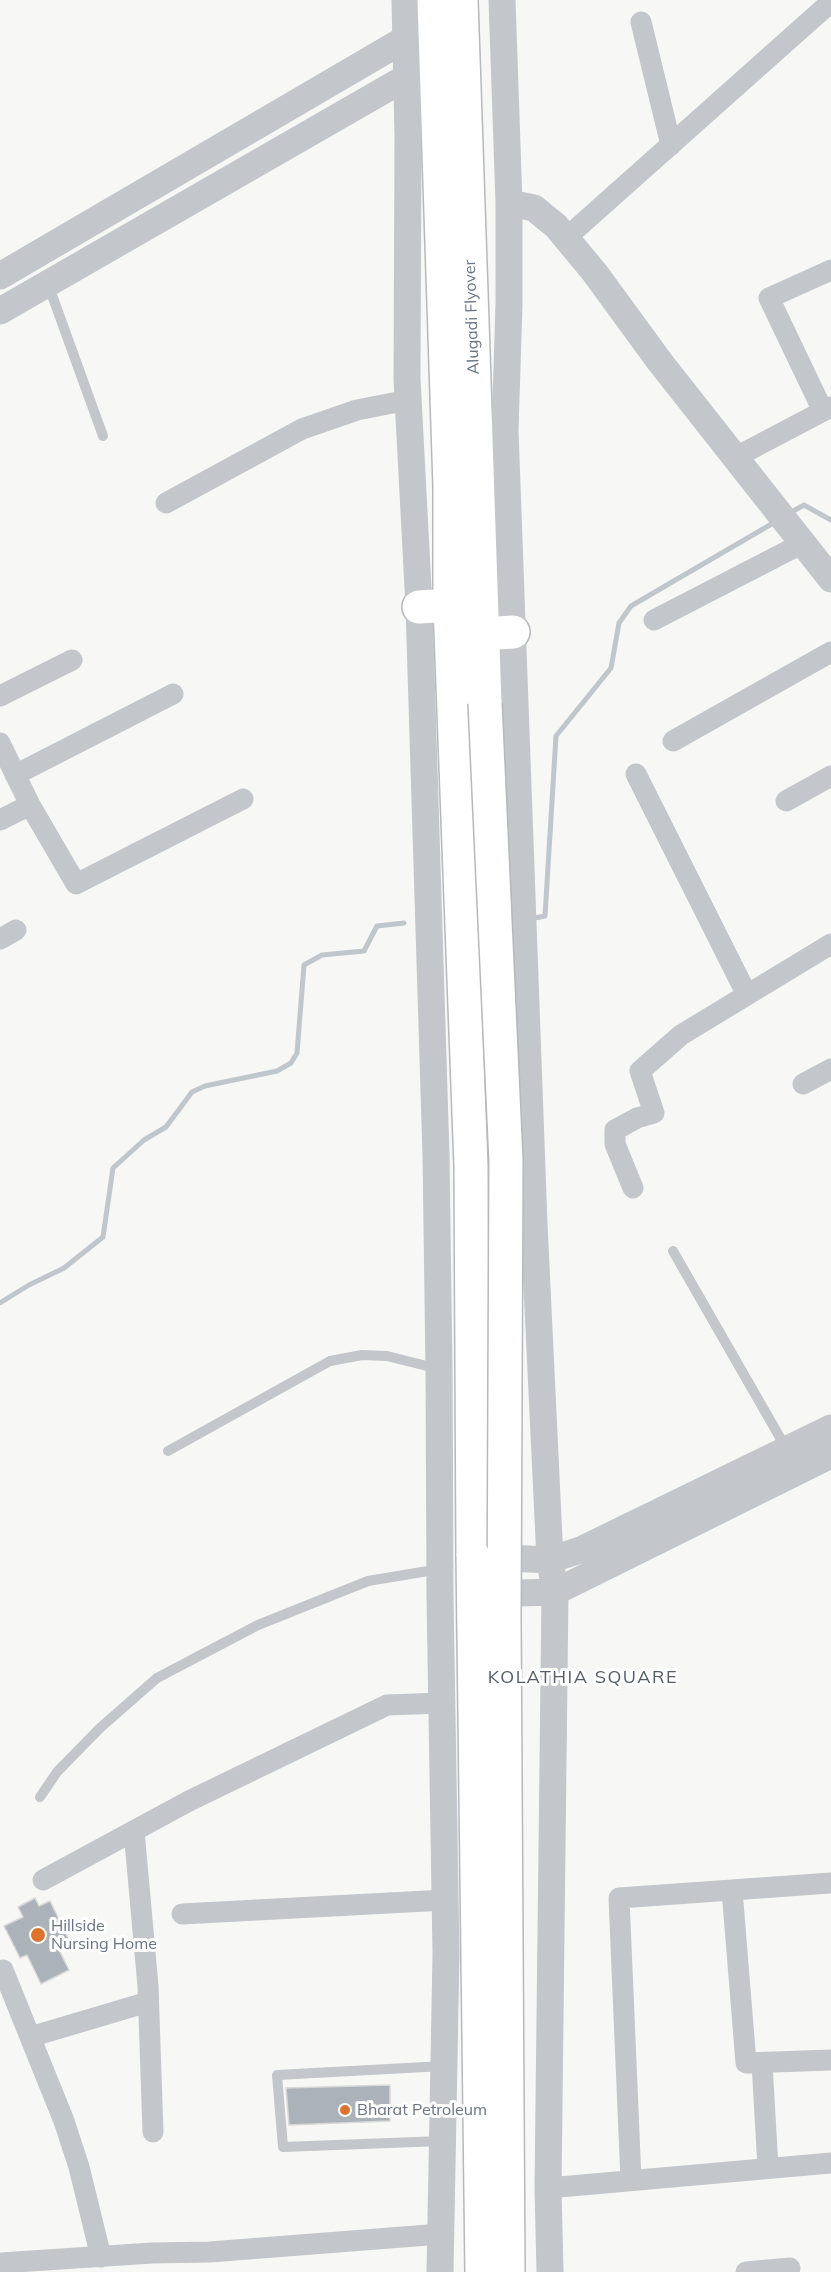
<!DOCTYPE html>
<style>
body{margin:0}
canvas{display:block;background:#f7f7f5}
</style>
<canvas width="831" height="2272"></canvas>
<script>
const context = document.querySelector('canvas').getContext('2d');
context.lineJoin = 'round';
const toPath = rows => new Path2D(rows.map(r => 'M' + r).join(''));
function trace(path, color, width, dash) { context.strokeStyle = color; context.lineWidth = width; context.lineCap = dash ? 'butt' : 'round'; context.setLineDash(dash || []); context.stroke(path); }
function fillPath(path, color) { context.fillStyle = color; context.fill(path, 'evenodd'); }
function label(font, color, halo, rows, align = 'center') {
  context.font = font + ' Mulish,sans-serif'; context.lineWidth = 6; context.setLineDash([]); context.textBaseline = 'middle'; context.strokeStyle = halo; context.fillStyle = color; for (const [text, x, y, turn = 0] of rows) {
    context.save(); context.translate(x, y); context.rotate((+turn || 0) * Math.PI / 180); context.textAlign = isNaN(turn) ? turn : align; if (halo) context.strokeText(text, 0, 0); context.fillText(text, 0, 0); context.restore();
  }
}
trace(toPath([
 [788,514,804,505,831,520],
 [530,919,545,916,556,736,611,668,619,623,631,606,775,522],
 [0,1303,29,1285,64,1268,103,1237,113,1168,144,1140,166,1127,192,1092,205,1086,277,1071,291,1063,297,1053,304,965,322,955,364,951,377,926,404,923]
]), '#bfc6cc', 5);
const building = toPath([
 [35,1898,39,1906,50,1901,71,1944,59,1950,69,1970,41,1984,27,1955,20,1958,4,1926,23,1917,18,1907,35,1898],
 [390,2085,390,2121,289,2125,286,2088,390,2085]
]);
fillPath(building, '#acb2b9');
trace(building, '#d9d9d7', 1.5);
const trunk = toPath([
 [434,0,450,487,450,605,471,1166,473,1556],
 [461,0,485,703],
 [419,607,450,605],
 [482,634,513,632]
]);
trace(trunk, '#b6b8bc', 36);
trace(toPath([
 [48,284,103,436],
 [673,1251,786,1448],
 [168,1451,330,1361,362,1355,387,1356,439,1369],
 [40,1797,57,1772,100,1728,157,1678,258,1625,368,1581,440,1569],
 [442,2141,283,2147,277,2075,444,2066]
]), '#c3c6ca', 10);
trace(toPath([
 [641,22,671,145],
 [566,238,831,2],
 [823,411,769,298,831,270],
 [734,458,831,407],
 [166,503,302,429,357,410,408,400],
 [654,620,803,543],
 [0,696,72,660],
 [673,741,831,652],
 [0,743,30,805],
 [636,774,747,995],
 [15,775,173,694],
 [786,801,831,776],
 [0,820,30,805,76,884,243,799],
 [0,939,16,930],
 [803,1084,831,1069],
 [633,1188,615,1144,615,1130,637,1118,654,1113,640,1071,681,1035,831,944],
 [134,1831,148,1986,153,2132],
 [43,1880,189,1801,387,1705,442,1703],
 [732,1890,746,2063,831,2060],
 [182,1914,445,1900],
 [3,1970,64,2121,79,2167,101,2257],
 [30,2037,148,2002],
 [762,2063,768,2168],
 [631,2180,619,1898,831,1883],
 [548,2188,831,2163],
 [0,2263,152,2253,210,2252,441,2234],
 [746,2272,790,2268]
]), '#c3c6ca', 21);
trace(toPath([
 [405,0,408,136,407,379,419,607,436,1155,439,1369,440,1596,446,1954,440,2272],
 [502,0,509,203,509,304,505,430,534,1224,550,1560,555,1592,548,2188,550,2272],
 [509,203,534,208,556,226,595,273,660,362,831,579],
 [0,276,407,38],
 [0,311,407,77],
 [484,1557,550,1560,583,1549,831,1428],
 [484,1594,555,1592,831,1455]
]), '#c3c6ca', 27);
trace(trunk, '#fff', 33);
const trunkBridge = toPath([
 [485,703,506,1161,504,1618,508,2272],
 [473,1556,482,2272]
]);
trace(trunkBridge, '#b6b8bc', 36, []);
trace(trunkBridge, '#fff', 33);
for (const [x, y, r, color] of [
 [38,1935,8,"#dc7430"],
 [345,2110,6,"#dc7430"]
]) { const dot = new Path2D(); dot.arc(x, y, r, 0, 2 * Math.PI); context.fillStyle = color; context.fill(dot); trace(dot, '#fff', 2); }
label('16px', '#687384', '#fff', [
 ["Alugadi Flyover",472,317,-92]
]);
label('16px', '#687384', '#fff', [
 ["Hillside",51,1926],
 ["Nursing Home",51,1944],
 ["Bharat Petroleum",357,2110]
], 'left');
context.letterSpacing = '1.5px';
label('18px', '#555d6a', '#fff', [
 ["KOLATHIA SQUARE",583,1678]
]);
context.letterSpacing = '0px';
</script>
